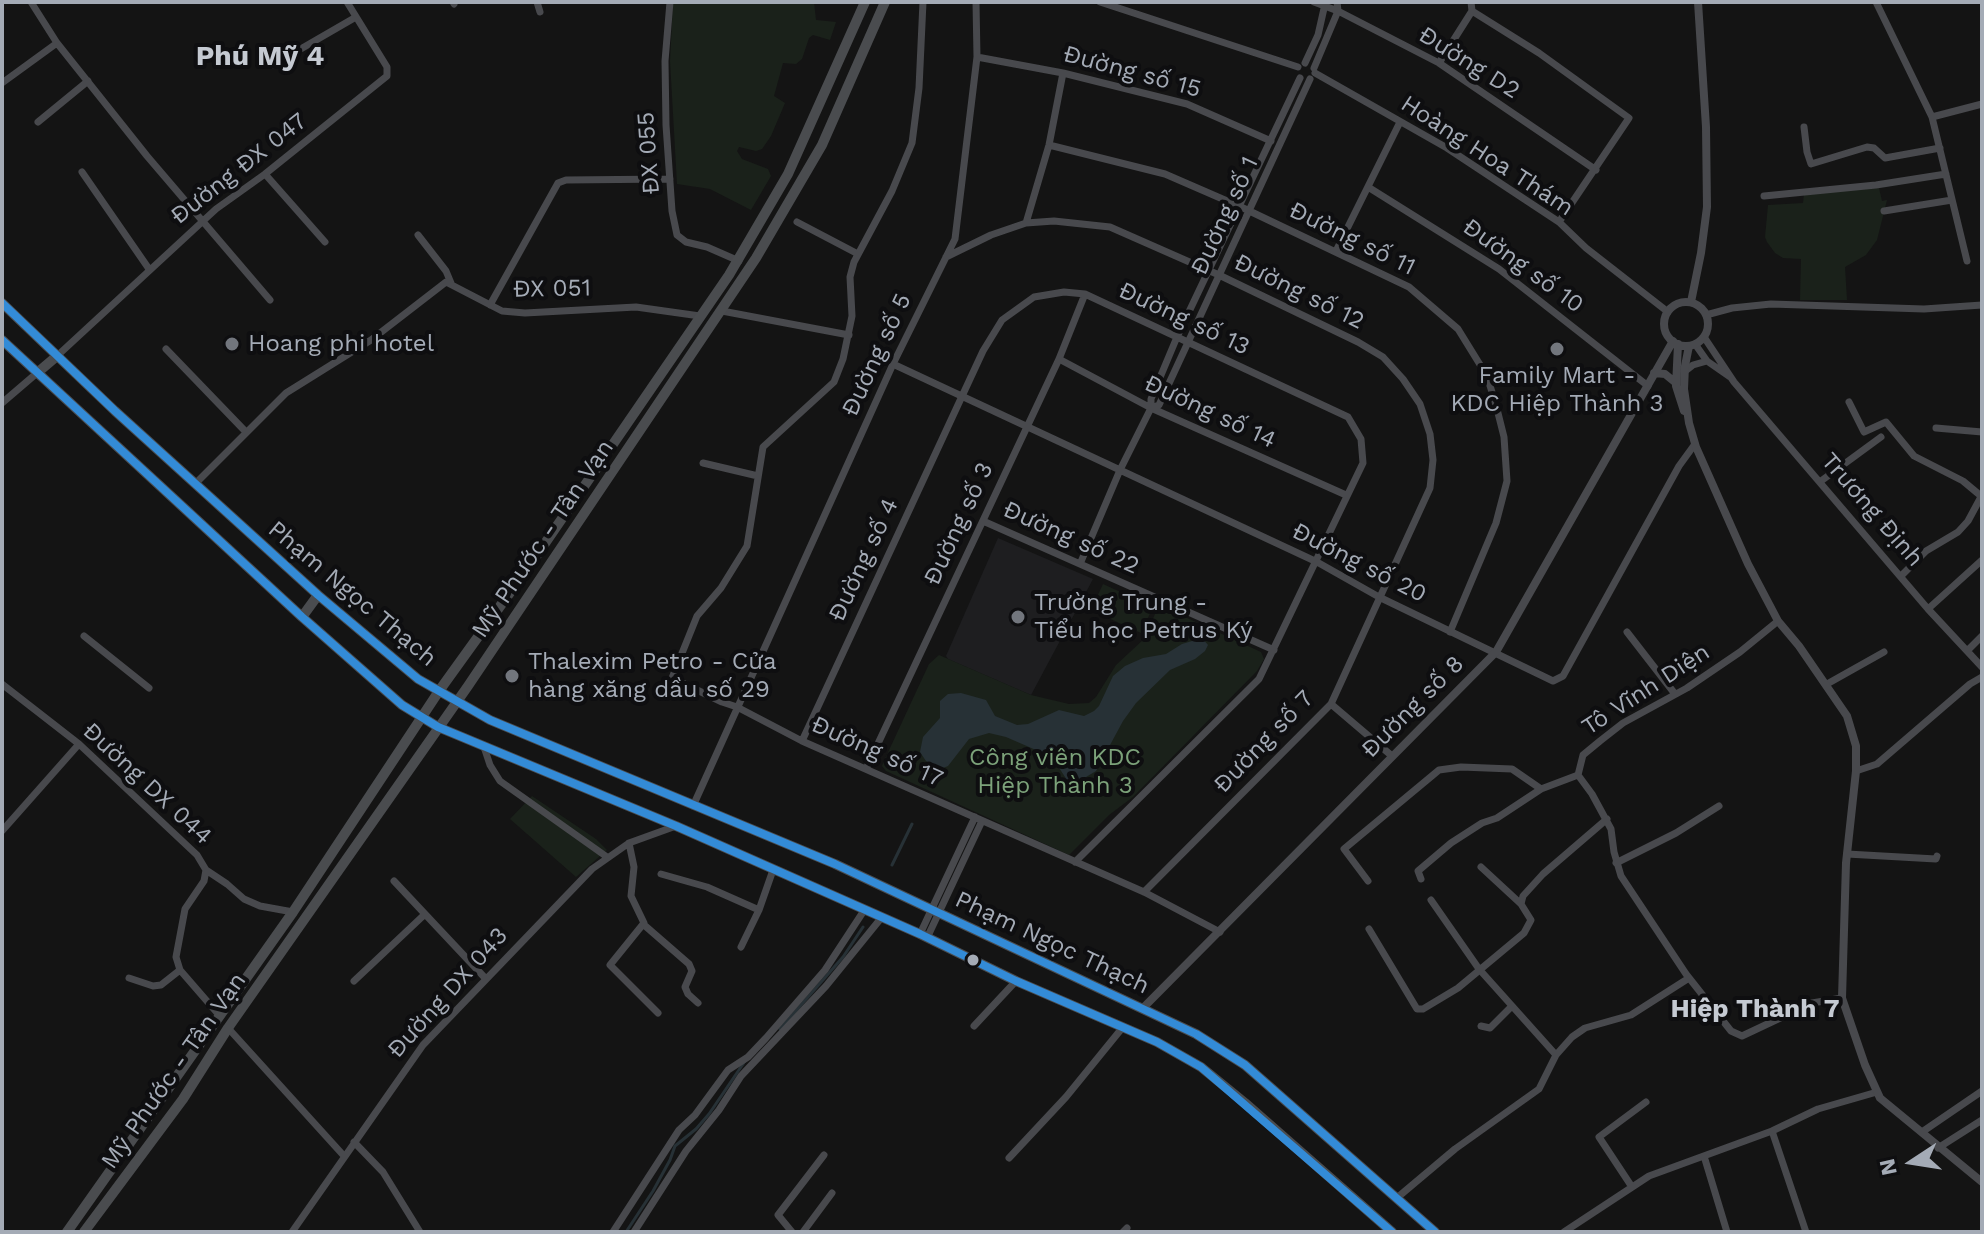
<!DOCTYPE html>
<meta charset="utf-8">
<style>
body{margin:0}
#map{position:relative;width:1984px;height:1234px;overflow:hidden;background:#141414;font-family:"Work Sans",sans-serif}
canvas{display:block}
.frame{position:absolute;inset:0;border:4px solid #a4abb6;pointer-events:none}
.north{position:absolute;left:1872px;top:1122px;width:80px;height:80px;-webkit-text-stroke:6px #0e0e10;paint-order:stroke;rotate:258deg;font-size:22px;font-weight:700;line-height:32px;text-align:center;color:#a4abb6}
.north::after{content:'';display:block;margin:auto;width:28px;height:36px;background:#a4abb6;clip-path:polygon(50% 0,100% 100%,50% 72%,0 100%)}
</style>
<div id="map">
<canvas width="1984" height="1234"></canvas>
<div class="frame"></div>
<div class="north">N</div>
</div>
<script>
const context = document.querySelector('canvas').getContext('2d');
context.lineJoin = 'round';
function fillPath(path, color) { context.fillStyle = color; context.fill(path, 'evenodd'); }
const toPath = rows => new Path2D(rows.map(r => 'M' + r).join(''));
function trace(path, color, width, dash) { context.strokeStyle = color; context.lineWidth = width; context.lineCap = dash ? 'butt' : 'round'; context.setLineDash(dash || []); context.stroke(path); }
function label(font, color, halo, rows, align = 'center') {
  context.font = font + ' "Work Sans",sans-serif'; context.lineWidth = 8; context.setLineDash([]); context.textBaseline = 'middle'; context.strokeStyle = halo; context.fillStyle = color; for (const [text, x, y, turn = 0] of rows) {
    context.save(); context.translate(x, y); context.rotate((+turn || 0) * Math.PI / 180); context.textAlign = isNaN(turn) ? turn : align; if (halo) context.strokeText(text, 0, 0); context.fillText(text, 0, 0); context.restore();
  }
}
fillPath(toPath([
 [998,538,1093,579,1031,695,948,659,946,656]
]), '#1e1e20');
fillPath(toPath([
 [673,2,814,2,816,20,836,22,830,40,813,35,809,38,802,59,796,64,783,63,774,96,785,103,771,136,762,149,756,151,739,147,737,151,742,159,768,169,771,176,751,210,710,189,677,184,670,61],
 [1879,188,1882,201,1887,200,1877,240,1866,255,1845,267,1847,300,1800,300,1801,259,1783,258,1775,253,1767,242,1765,237,1768,205,1803,203,1804,194],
 [1103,584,1153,607,1141,633,1091,610],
 [1159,605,1261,652,1264,659,1257,671,1133,797,1109,815,1069,855,886,771,882,766,884,761,929,664,939,655,1031,695,1069,704,1089,703,1096,697,1116,665,1144,639],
 [532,796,596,839,607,850,576,877,510,819]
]), '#1a211a');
fillPath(toPath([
 [1202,638,1208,645,1205,651,1195,659,1170,670,1136,703,1123,721,1096,771,1081,780,1067,780,1052,757,1006,737,989,733,969,739,948,766,941,769,926,761,920,752,923,737,940,718,940,701,948,694,961,693,986,700,995,716,1017,725,1028,724,1059,710,1084,716,1094,711,1099,706,1113,676,1125,666,1143,658,1166,654,1182,644]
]), '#273136');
trace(toPath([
 [892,865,912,824],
 [780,1029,843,957,863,927],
 [626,1232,653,1191,670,1160,675,1146,696,1129,709,1114,745,1061]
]), '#273136', 3);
trace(toPath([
 [31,2,57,43,147,156,270,300],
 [453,2,454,4],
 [537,2,540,12],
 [670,2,665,61,666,125,672,211,677,235,686,242,707,247,739,261],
 [923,2,919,88,912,143,892,191,854,262,850,277,852,316,843,359,834,382,763,447,747,546,721,588,697,616,672,678,722,702,737,707,802,741,1144,892,1220,932],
 [1100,2,1298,67],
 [1314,2,1338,11,1439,63,1596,170],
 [1876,2,1932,117,1967,261],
 [1472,11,1539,53,1629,118,1559,222],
 [977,57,1063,73,1187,104,1271,141],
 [1305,63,1318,35,1325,4],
 [1439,63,1472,11,1471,2],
 [273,65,356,17],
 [1314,68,1338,11,1337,2],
 [1315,73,1447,148,1559,222,1586,248,1668,312],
 [2,83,57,43],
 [1932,117,1982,104],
 [38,122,88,81],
 [1804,127,1807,152,1811,164,1867,147,1874,148,1885,158,1940,148],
 [1049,145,1165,174,1241,207,1409,287,1458,329,1487,376,1496,405,1504,437,1507,481,1496,523,1450,632],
 [82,172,149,269],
 [265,174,325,242],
 [1368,187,1499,269,1648,386],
 [1764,196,1876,185,1946,174],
 [1884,211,1952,200],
 [797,222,858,254],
 [1026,223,1049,145,1063,73],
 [418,235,446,271,451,283],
 [1336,251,1400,122],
 [946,257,991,235,1026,223,1054,221,1110,227,1219,275,1358,342,1383,357,1403,379,1420,404,1430,434,1433,460,1430,488,1331,704,1144,892],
 [490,305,558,183,566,180,670,179],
 [722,311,849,335],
 [1706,315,1732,308,1771,304,1924,309,1982,305],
 [1704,337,1734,382,1928,609,1982,667],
 [1695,344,1707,361,1730,377],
 [166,349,245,431],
 [57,356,216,209,265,174,387,76,387,67,347,2],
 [1059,359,1151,408,1346,495],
 [893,364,1317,562,1379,597,1553,681,1563,676,1679,466,1695,444],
 [1684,372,1693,365,1707,361],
 [1849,402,1864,432,1886,422,1914,456,1963,481,1981,496],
 [2,403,37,373],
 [1151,408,1159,405,1310,79],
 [1936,428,1982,432],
 [703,463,758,476],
 [1821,481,1881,437],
 [196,483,286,393,371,340,446,282,502,311,525,313,636,307,700,316],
 [983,521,1274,650],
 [1080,564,1120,470,1151,408,1151,399,1177,337,1300,78],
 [1902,575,1926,551,1958,532,1968,521,1982,495],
 [1928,609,1982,560],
 [1778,621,1740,652,1687,688,1623,723,1600,741,1583,755,1578,775,1592,794,1611,829,1614,852,1621,876,1686,974,1731,1031,1742,1036,1812,1003,1842,998],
 [1627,632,1675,694],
 [84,636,149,688],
 [1968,650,1982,636],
 [2,684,79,744,197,855,206,870,204,881,185,909,176,957,180,970,219,1015],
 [1827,684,1884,652],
 [1331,704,1392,756],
 [802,741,983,351,1002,320,1034,297,1064,292,1085,294,1348,417,1361,439,1363,463,1259,679,1075,862],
 [484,747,490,765,500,781,607,857],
 [866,769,1059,359,1085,294],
 [1856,771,1877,764,1970,684,1982,677],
 [693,806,893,364,955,239,977,57,976,2],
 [2,831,79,744],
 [629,843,634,867,631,896,644,923,610,965,658,1013],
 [1847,854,1936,859,1937,856],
 [1616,863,1676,833,1719,806],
 [1481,867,1521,904],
 [206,870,227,884,244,899,260,906,293,912],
 [661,874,707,887,759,910],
 [1421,879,1418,871,1451,843,1482,823,1497,818,1541,789],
 [394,881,486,979],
 [1368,881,1344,849,1439,770,1461,767,1512,769,1541,789,1578,775],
 [1431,900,1479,969,1556,1055],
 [643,924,689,964,692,971,685,987,688,994,698,1003],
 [1369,929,1417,1009,1423,1009,1458,988,1524,933,1531,920,1521,904,1523,896,1543,874,1607,819],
 [920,934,975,817],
 [927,938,982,821],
 [741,947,759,910,773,870],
 [129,978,153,986,161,985,180,970],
 [354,981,424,915],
 [974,1026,1016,981],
 [1481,1026,1490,1028,1512,1006],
 [228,1028,344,1156],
 [1772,1131,1806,1232],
 [1922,1132,1982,1091],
 [354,1142,383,1172,420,1232],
 [1938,1148,1982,1120],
 [1704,1156,1727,1232],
 [1009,1158,1066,1097,1123,1027],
 [1632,1187,1599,1137,1646,1102],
 [1398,1197,1455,1149,1539,1089,1556,1055,1572,1037,1585,1028,1631,1015,1689,978],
 [292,1232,423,1045,592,869,629,843,676,826],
 [613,1232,679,1130,695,1115,728,1070,748,1057,766,1038,825,970,865,909],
 [634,1232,686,1151,719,1110,741,1076,826,986,882,917],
 [792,1232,778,1215,824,1155],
 [803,1232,832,1193],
 [1123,1232,1127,1228],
 [1564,1232,1649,1176,1772,1131,1818,1109,1877,1092]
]), '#48494d', 7);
trace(toPath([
 [1691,302,1701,253,1707,207,1706,127,1698,2],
 '1664 324a22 22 0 1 1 44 0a22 22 0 1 1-44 0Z',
 [1678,344,1676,386,1684,411],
 [1689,346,1685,366,1684,389,1689,423,1696,447,1748,564,1778,621,1799,646,1847,716,1856,746,1856,771,1846,863,1842,998,1865,1065,1880,1098,1982,1182],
 [1654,373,1665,374,1676,383],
 [1143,1008,1496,652,1673,341]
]), '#48494d', 8);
trace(toPath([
 [2,303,115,411,318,595,418,679,490,720,835,864,1196,1034,1245,1065,1435,1232],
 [2,340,302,617,402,705,438,727,676,826,920,934,1016,981,1157,1042,1201,1067,1245,1103,1392,1232],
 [37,373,57,356],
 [302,617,318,595],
 [67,1232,293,912,439,691,537,555,729,275,788,174,865,2],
 [84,1232,183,1099,228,1028,468,686,756,258,822,145,885,2]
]), '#4a4c4f', 10);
trace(toPath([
 [2,303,115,411,318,595,418,679,490,720,835,864,1196,1034,1245,1065,1435,1232],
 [2,340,302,617,402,705,438,727,676,826,920,934,1016,981,1157,1042,1201,1067,1392,1232]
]), '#338bd7', 8);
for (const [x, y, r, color] of [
 [232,344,8,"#72767d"],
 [1557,349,8,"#72767d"],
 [1018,617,8,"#72767d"],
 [512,676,8,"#72767d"],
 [973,960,7,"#a4abb6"]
]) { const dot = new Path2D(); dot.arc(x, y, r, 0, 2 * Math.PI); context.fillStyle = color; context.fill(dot); trace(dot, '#0e0e10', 3); }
label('24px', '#a4abb6', '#0e0e10', [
 ["Đường D2",1469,63,32],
 ["Đường số 15",1132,72,15],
 ["ĐX 055",649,153,-94],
 ["Hoàng Hoa Thám",1487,156,33],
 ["Đường ĐX 047",239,169,-38],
 ["Đường số 1",1225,216,-65],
 ["Đường số 11",1352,239,26],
 ["Đường số 10",1523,266,36],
 ["ĐX 051",552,289,-1],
 ["Đường số 12",1299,292,26],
 ["Đường số 13",1184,319,25],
 ["Đường số 5",877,355,-65],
 ["Đường số 14",1210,412,25],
 ["Trương Định",1872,510,49],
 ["Đường số 3",959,524,-65],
 ["Đường số 22",1071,538,24],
 ["Mỹ Phước - Tân Vạn",543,539,-56],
 ["Đường số 4",864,560,-65],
 ["Đường số 20",1359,563,27],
 ["Phạm Ngọc Thạch",352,594,40],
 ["Tô Vĩnh Diện",1646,690,-33],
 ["Đường số 8",1413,707,-45],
 ["Đường số 7",1264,742,-46],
 ["Đường số 17",877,752,24],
 ["Đường DX 044",147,784,43],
 ["Phạm Ngọc Thạch",1052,943,25],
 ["Đường DX 043",448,993,-48],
 ["Mỹ Phước - Tân Vạn",174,1071,-55]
]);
label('24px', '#a4abb6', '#0e0e10', [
 ["Hoang phi hotel",248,344],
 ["Family Mart -",1557,376,"center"],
 ["KDC Hiệp Thành 3",1557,404,"center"],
 ["Trường Trung -",1034,603],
 ["Tiểu học Petrus Ký",1034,631],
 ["Thalexim Petro - Cửa",528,662],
 ["hàng xăng dầu số 29",528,690]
], 'left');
label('24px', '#7ca27a', '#0e0e10', [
 ["Công viên KDC",1055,758],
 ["Hiệp Thành 3",1055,786]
]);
label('bold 26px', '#c5cad2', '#0e0e10', [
 ["Hiệp Thành 7",1755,1009]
]);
label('bold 28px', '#c5cad2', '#0e0e10', [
 ["Phú Mỹ 4",260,57]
]);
</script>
